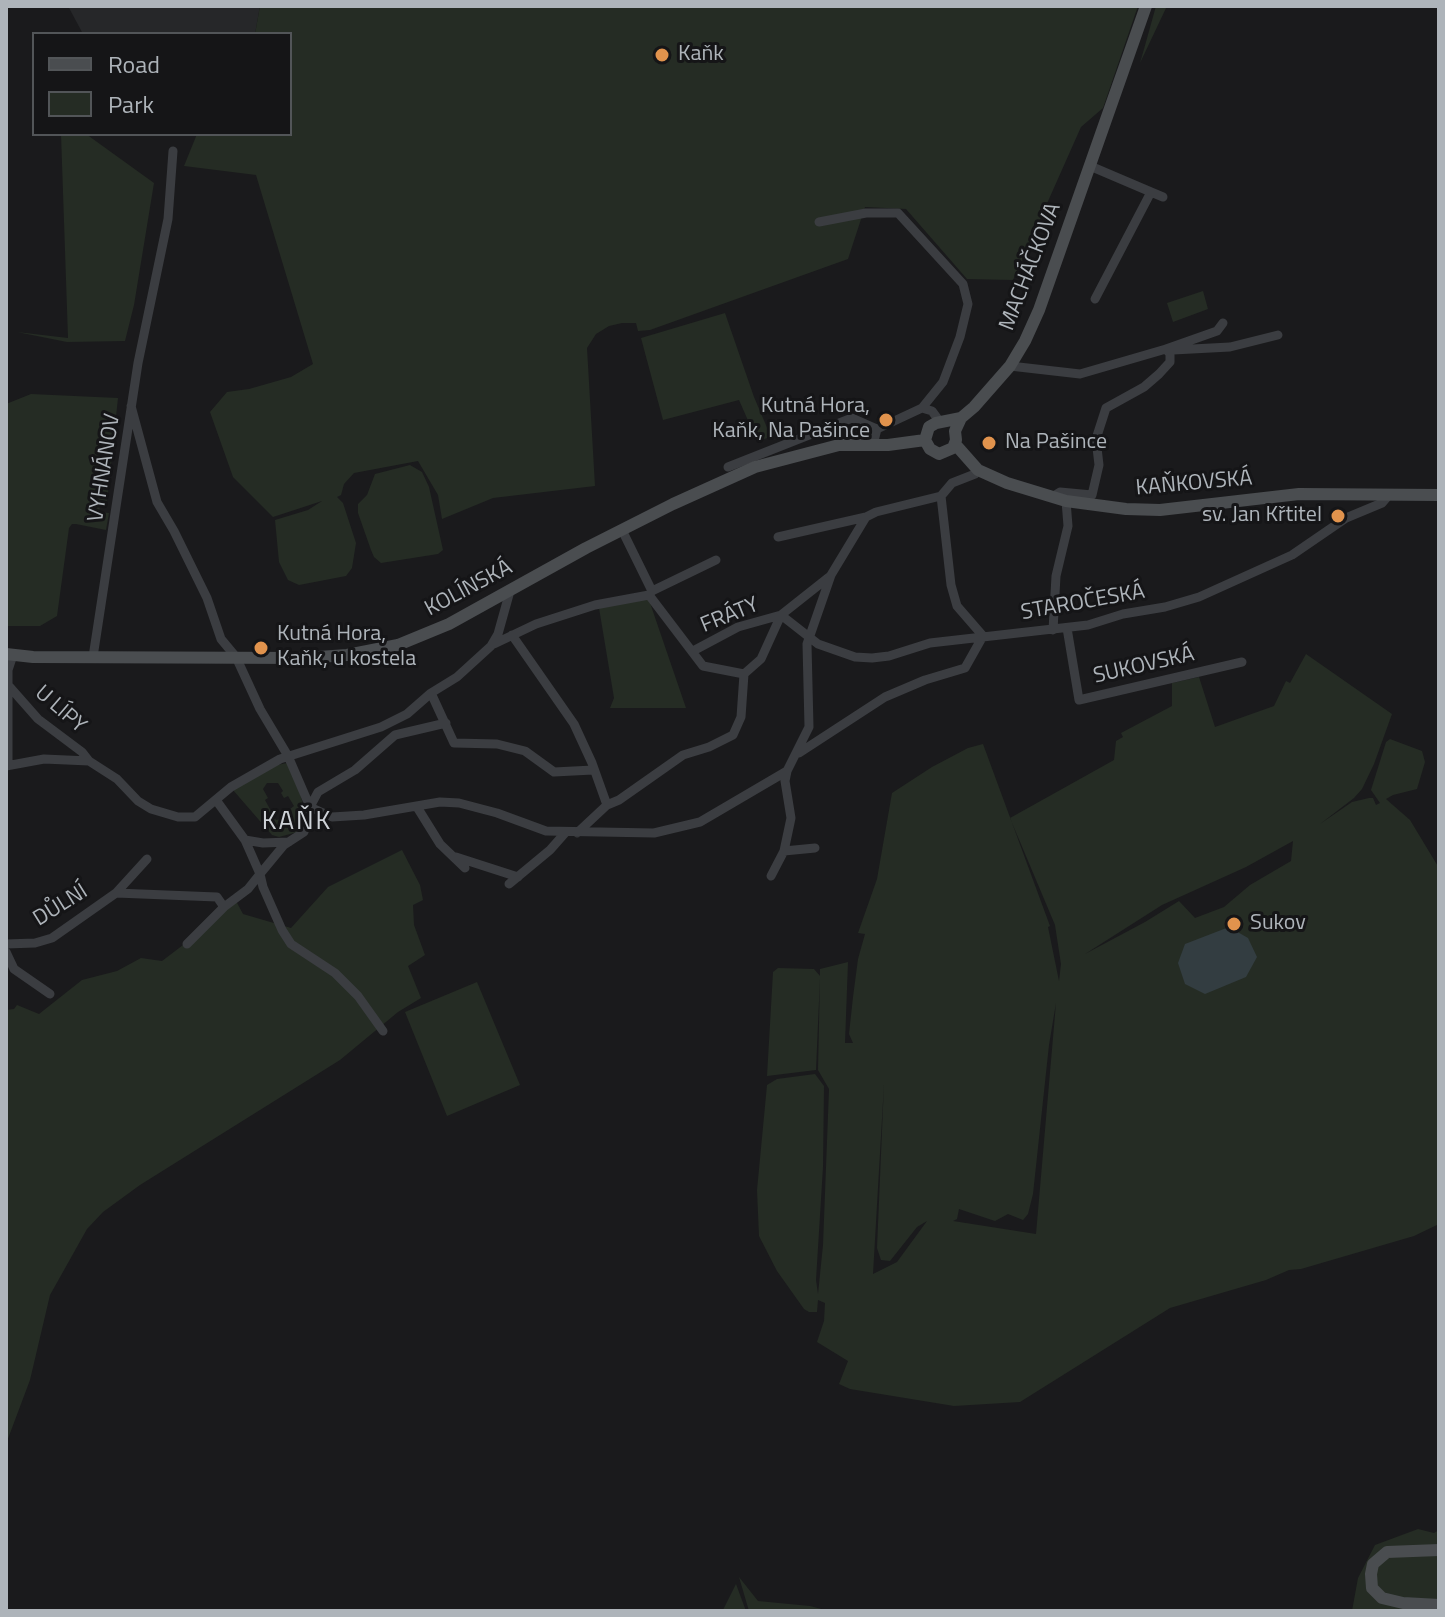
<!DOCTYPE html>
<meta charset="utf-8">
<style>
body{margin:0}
#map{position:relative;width:1445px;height:1617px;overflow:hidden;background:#1a1a1c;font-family:"Titillium Web",sans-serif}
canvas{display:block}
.frame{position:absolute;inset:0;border:8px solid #aeb4ba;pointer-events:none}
.legend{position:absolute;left:32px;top:32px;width:260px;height:104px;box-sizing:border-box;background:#151517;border:2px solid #525558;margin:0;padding:10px 14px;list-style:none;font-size:24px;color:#aeb4ba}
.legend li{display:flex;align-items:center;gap:16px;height:40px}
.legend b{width:40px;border:2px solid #525558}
</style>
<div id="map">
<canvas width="1445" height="1617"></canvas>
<div class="frame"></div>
<ul class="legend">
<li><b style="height:10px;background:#4a4d50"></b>Road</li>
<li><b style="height:22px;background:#252c24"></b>Park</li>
</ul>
</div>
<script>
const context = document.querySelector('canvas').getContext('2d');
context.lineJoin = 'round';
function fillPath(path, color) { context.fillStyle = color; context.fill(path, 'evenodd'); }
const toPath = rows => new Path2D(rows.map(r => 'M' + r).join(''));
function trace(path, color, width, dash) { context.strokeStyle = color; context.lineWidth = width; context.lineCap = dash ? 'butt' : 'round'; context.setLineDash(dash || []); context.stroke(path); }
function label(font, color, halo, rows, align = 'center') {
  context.font = font + ' "Titillium Web",sans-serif'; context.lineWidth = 6; context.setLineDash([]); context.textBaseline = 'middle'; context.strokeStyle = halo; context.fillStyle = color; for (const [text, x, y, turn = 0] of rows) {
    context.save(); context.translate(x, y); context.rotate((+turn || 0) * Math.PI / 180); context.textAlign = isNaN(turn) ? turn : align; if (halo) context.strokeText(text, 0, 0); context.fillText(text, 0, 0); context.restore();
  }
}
fillPath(toPath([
 [68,6,260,6,255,34,83,34]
]), '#262729');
fillPath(toPath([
 [260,6,1138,6,1103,108,1081,127,1013,280,967,279,906,209,865,207,848,259,650,330,638,331,636,323,622,323,609,326,596,334,587,348,595,486,493,498,442,519,438,495,418,461,354,473,344,484,341,495,337,497,343,503,356,543,352,568,346,576,299,585,288,580,279,562,275,520,308,510,322,501,273,517,233,477,210,412,227,392,249,389,291,377,313,364,256,175,184,166,197,134,290,134,290,34,255,34],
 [1156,6,1167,6,1140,63,1144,49],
 [61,134,86,134,154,183,134,305,125,341,67,342,17,332,68,338],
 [1203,291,1208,309,1173,322,1167,303],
 [725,313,754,397,771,437,757,441,739,400,663,420,641,338],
 [31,394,118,398,108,493,106,505,100,506,99,512,109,513,106,530,76,524,72,524,69,528,57,616,40,626,6,626,6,404],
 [410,465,422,472,429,487,443,550,438,554,381,563,374,557,371,550,358,513,358,504,367,495,375,474],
 [648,597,686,708,610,708,614,698,598,602],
 [1306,654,1392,714,1374,764,1362,789,1354,798,1320,824,1352,802,1369,798,1373,798,1376,805,1380,803,1371,790,1386,742,1390,739,1422,751,1425,762,1417,789,1393,795,1386,799,1410,820,1439,868,1439,1224,1414,1236,1301,1269,1289,1270,1266,1280,1170,1308,1020,1402,954,1406,850,1389,839,1384,848,1361,817,1342,824,1321,825,1303,818,1300,817,1312,809,1312,804,1309,777,1271,759,1236,757,1190,767,1085,777,1079,815,1074,824,1086,823,1167,816,1280,818,1294,823,1245,829,1089,818,1070,820,978,816,1070,767,1076,773,972,778,968,814,969,820,976,820,969,848,962,845,1043,853,1043,849,1034,853,997,858,959,865,934,858,933,877,879,892,793,932,767,968,748,983,744,1050,926,1048,927,1059,981,1061,964,1055,925,1010,818,1114,760,1116,741,1123,737,1121,733,1172,706,1172,683,1199,677,1215,727,1274,706,1286,681,1290,683],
 [1293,841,1291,861,1250,885,1224,907,1195,918,1179,901,1145,922,1085,954,1162,905,1246,867],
 [1056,1003,1036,1234,953,1221,957,1219,959,1209,995,1221,1008,1214,1023,1220,1028,1214,1033,1194,1049,1045],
 [884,1084,877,1248,881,1260,890,1261,917,1227,927,1221,897,1262,873,1274],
 [287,763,297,783,306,815,301,831,279,837,272,835,233,790,277,765],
 [267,783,278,783,283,791,281,793,284,798,288,796,294,806,290,809,291,820,288,824,283,825,280,819,276,820,265,800,268,798,263,789],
 [402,850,420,885,423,900,413,905,414,925,425,955,408,966,421,998,398,1012,340,1060,140,1185,103,1212,87,1229,50,1295,30,1380,6,1444,6,1010,14,1009,17,1005,39,1014,82,980,117,971,141,958,162,961,208,926,235,899,243,914,291,928,328,887],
 [477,982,520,1085,447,1116,405,1012],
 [1418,1529,1434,1533,1439,1530,1439,1611,1352,1611,1358,1578,1375,1545],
 [739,1577,758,1601,810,1606,829,1611,749,1611],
 [736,1584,746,1611,722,1611,724,1608]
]), '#252c24');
fillPath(toPath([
 [1229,927,1248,938,1257,957,1246,977,1205,994,1185,984,1178,963,1185,944]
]), '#333d41');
trace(toPath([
 [1090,166,1151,192,1095,299],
 [1151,192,1163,197],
 [819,222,866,213,898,213,963,284,968,304,960,337,943,382,922,408],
 [1173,350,1230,347,1278,335],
 [1010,366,1080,374,1166,349,1217,331,1223,323],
 [131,406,157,502,174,531,207,598,221,639,236,657,260,709,288,756,310,807,304,832,284,845,260,874,263,887,282,930,291,944,335,973,358,996,383,1031],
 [873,445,877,429,922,408,932,411,940,422],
 [728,467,852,418,877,429],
 [941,496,951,585,957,606,983,636],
 [1052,497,1060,492,1092,495,1099,465,1096,439,1106,408,1144,387,1159,374,1170,362,1170,354,1166,349],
 [622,530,652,591,649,595],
 [778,537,866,517],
 [652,591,716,560],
 [649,595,703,666,744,674],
 [781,615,818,644,855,657,872,658,889,656,930,643,1088,625,1123,614,1165,607,1199,597,1292,555,1346,518,1382,503,1388,496],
 [1067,628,1079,700,1242,662],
 [1053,630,1056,576,1068,526,1066,501],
 [512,635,574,724,592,763,607,805],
 [494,644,536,624,595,605,649,595],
 [693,651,738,627,781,615,829,577],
 [93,657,138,363,168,219,173,151],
 [8,685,38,719,82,752,89,761],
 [431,693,454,743,497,744,525,751,554,772,593,770],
 [446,723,395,735,355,770,318,792,310,807,332,817,364,815,440,802,459,803,497,813,546,831,654,833,700,822,787,771],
 [799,753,885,697,925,680,965,668,983,636],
 [8,765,8,670,13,655],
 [6,766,44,759,89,761,117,779,138,801,151,809,178,817,195,817,231,787,280,759,381,727,407,714,431,693,457,677,491,646,498,634,510,591],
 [417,807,440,844,465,868],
 [577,833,607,805,619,800,683,755,709,747,733,735,741,717,744,674,761,659,781,615],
 [245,840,263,843,289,842],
 [784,851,815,848],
 [456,857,518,877],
 [771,876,784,851,791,818,785,781,787,771,809,727,807,644,831,575,866,517,876,512,941,496,952,483,975,474,978,470],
 [509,884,550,850,565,833],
 [116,893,147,859],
 [6,944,35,943,52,938,116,893,217,897,224,907],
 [187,944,224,907,248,889,260,874,245,840,216,800],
 [6,952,14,969,50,994]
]), '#3b3d41', 9);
trace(toPath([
 [961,418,955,431,956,440,953,448,939,454,930,449,925,440,929,427,936,423,961,418,974,407,1010,366,1025,341,1039,310,1146,6],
 [955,444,978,470,1007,483,1066,501,1126,509,1160,510,1299,494,1439,495],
 [6,654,33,657,305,658,347,655,398,645,449,624,586,548,673,504,755,467,839,445,888,445,925,440],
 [1439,1550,1387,1552,1373,1564,1371,1574,1372,1588,1382,1598,1403,1603,1439,1605]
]), '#4a4d50', 12);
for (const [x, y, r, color] of [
 [662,55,8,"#e1934d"],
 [886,420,8,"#e1934d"],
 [989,443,8,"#e1934d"],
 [1338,516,8,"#e1934d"],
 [261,648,8,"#e1934d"],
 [1234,924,8,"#e1934d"]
]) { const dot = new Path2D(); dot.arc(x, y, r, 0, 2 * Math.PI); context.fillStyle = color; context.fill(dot); trace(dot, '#151517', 3); }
label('22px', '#aeb4ba', '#151517', [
 ["Kaňk",678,55],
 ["Kutná Hora,",870,407,"right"],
 ["Kaňk, Na Pašince",870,432,"right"],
 ["Na Pašince",1005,443],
 ["sv. Jan Křtitel",1322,516,"right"],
 ["Kutná Hora,",277,635],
 ["Kaňk, u kostela",277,660],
 ["Sukov",1250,924]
], 'left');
label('22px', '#aeb4ba', '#151517', [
 ["MACHÁČKOVA",1031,267,-69],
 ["VYHNÁNOV",105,468,-81],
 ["KAŇKOVSKÁ",1194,484,-5],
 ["KOLÍNSKÁ",469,589,-28],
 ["STAROČESKÁ",1083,603,-10],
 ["FRÁTY",730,616,-22],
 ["SUKOVSKÁ",1144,666,-13],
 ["U LÍPY",60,710,41],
 ["DŮLNÍ",61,906,-32]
]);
context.letterSpacing = '2px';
label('26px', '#ced2d7', '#151517', [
 ["KAŇK",297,823]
]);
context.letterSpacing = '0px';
</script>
